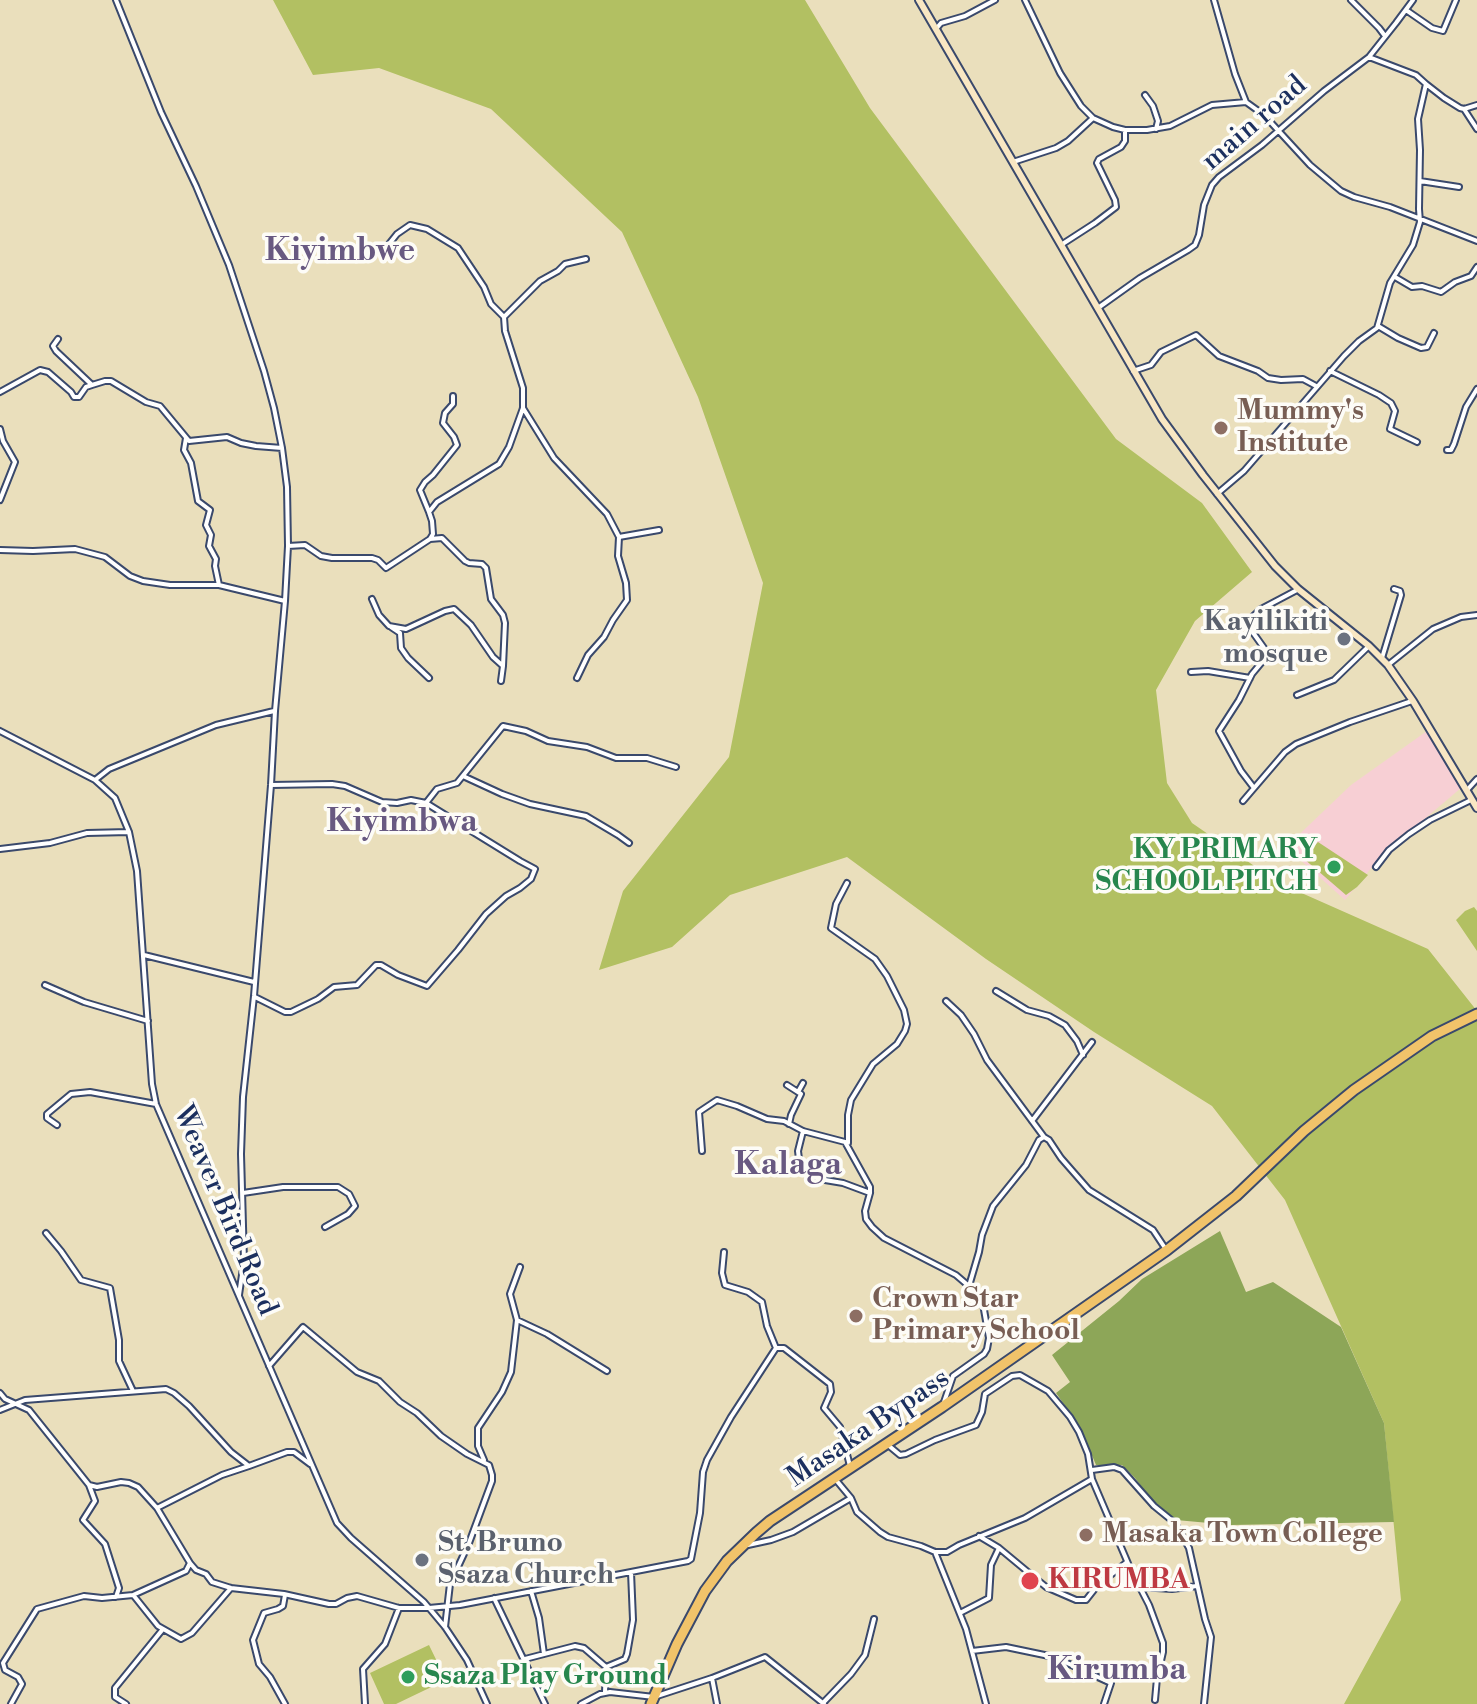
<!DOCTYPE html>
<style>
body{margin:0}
canvas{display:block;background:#eadfbc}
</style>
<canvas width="1477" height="1704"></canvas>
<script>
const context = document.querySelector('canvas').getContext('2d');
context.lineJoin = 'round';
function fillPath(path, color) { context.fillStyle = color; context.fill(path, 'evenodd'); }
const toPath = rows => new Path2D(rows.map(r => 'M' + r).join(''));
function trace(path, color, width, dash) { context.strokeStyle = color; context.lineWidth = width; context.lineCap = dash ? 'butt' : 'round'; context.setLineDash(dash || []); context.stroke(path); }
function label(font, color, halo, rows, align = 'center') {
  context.font = font + ' "Libre Bodoni",serif'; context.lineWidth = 7; context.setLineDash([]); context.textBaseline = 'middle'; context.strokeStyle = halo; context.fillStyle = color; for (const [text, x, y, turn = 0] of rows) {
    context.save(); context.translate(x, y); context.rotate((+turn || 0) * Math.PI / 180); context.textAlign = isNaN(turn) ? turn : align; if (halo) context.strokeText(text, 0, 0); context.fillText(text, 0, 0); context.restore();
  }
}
fillPath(toPath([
 [1427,731,1461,788,1382,855,1345,900,1286,847,1351,785]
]), '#f7cfd4');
fillPath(toPath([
 [273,0,805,0,870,108,1116,439,1202,503,1252,572,1195,621,1156,690,1167,783,1192,823,1279,883,1428,949,1477,1011,1477,1704,1344,1704,1401,1600,1384,1423,1285,1200,1212,1106,1094,1032,986,959,847,857,730,895,672,947,599,970,623,891,729,757,763,583,698,397,622,232,491,109,379,68,313,75],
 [1318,842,1368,875,1357,887,1346,895,1303,858],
 [1474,907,1477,911,1477,951,1456,920,1465,911],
 [429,1645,446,1680,396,1704,384,1704,370,1673]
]), '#b2c062');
fillPath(toPath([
 [1220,1231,1246,1292,1273,1282,1341,1327,1384,1423,1394,1522,1231,1525,1176,1520,1149,1497,1135,1478,1122,1465,1096,1465,1080,1427,1056,1393,1070,1382,1052,1355,1119,1301,1142,1279]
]), '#8da658');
const street = toPath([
 [116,0,161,112,196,186,229,265,264,371,274,408,282,448,287,487,288,546,285,601,275,711,271,785,254,996,243,1097,241,1154,244,1261,239,1295],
 [1025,0,1060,73,1081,106,1093,118,1113,127,1125,130,1147,130,1170,126,1212,105,1246,102,1264,115,1310,165,1341,191,1354,197,1390,207,1477,241],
 [1214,0,1235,74,1246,102],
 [1351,0,1379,28,1385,36],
 [1406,10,1432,28,1443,31,1456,0],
 [936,29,941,23,965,16,995,0],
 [1426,84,1444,98,1460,108,1464,109,1477,105],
 [1145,95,1153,106,1158,121,1156,129],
 [1464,109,1477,129],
 [1013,162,1056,148,1068,141,1093,118],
 [1420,181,1459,187],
 [389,244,397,234,410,225,427,229,458,248,484,287,491,304,504,317,505,331,523,388,523,408,509,447,499,464,437,502,429,512,432,521,433,534,430,539],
 [1061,245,1095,223,1116,207,1115,200,1097,163,1099,159,1121,147,1125,141,1125,130],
 [1395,277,1412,287,1422,286,1441,292,1455,282,1471,276,1477,267],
 [1098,308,1140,278,1188,250,1195,245,1199,235,1204,205,1212,185,1219,177,1262,145,1324,91,1369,57,1396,23,1413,0],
 [504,317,540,281,558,271,565,264,586,259],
 [1378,326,1398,338,1421,348,1427,347,1434,333],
 [58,339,53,346,56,351,92,385,105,381,111,381,146,402,160,406,189,441,227,437,241,443,256,446,282,448],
 [1133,371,1151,365,1161,352,1196,335,1219,356,1258,371,1268,378,1281,380,1303,379,1316,386],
 [1330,371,1379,395,1391,403,1395,411,1390,429,1417,442],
 [0,392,40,370,48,372,71,392,74,397,79,397,86,387,92,385],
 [523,408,554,458,607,514,619,537],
 [0,429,3,441,15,462,0,500],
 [186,438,184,450,191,463,198,501,210,510,206,525,211,535,209,546,216,559,215,566,219,585],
 [1447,450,1451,450,1454,444,1466,407,1477,389],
 [1217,494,1244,471,1344,356,1359,341,1377,328,1390,283,1413,245,1420,222,1419,209,1420,150,1418,119,1426,84,1416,75,1369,57],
 [429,512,420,490,425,482,433,475,457,445,454,437,443,423,445,413,453,404,453,396],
 [288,546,305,545,321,556,332,558,372,558,378,560,386,568,430,539,442,538,465,561,469,563,482,564,486,568,491,599,503,615,505,623,503,666],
 [0,550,33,551,75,549,105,557,130,576,143,581,170,585,219,585,285,601],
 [372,599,379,615,389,626,406,629,445,611,454,609,471,625,493,657,503,666,501,681],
 [391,627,400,633,401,648,408,658,429,678],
 [1382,658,1401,595,1400,591,1394,589],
 [1388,665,1433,629,1461,617,1477,615],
 [1191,672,1208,671,1250,678],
 [577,678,588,655,604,637,613,620,627,600,626,583,618,556,619,537,659,530],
 [1297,695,1334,680,1369,646],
 [0,731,95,780,115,798,129,832,137,871,152,1084,156,1104,337,1523,351,1538,424,1602,445,1627,467,1660,487,1704],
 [463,776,502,794,530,804,586,816,618,835,629,843],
 [95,780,109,769,216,725,274,711],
 [271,785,332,784,345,786,382,802,397,803,411,800,426,803,437,789,457,783,503,726,526,731,548,741,587,747,616,758,647,758,676,767],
 [1254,788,1241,771,1219,731,1239,700,1252,674,1262,662,1264,648,1249,627,1248,621,1261,609,1297,590],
 [1467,790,1477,779],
 [1243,801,1285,752,1296,744,1350,722,1412,701],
 [0,849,50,843,87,833,129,832],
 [1376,867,1389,850,1409,834,1430,820,1471,800],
 [847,883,836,904,831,928,875,959,887,976,904,1010,907,1024,905,1031,897,1044,873,1064,851,1100,848,1115,848,1143],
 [144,955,254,982],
 [45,985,84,1002,148,1021],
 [996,991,1027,1010,1049,1016,1065,1025,1077,1041,1083,1055],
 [255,997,285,1012,291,1012,318,999,334,987,357,985,376,965,381,965,398,975,427,986,458,950,486,914,506,896,520,888,531,879,535,869,520,861,426,803],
 [946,1001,961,1015,974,1034,987,1060,1044,1137],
 [787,1085,801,1094,791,1115,789,1124],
 [798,1092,803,1083],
 [1032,1121,1092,1042],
 [57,1125,47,1118,47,1114,71,1094,90,1092,156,1104],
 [803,1131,798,1151,800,1167,819,1179,843,1183,870,1193],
 [702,1151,699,1112,717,1100,737,1106,767,1119,784,1121,803,1131,845,1142,870,1187,870,1193,865,1211,866,1219,872,1227,884,1238,956,1275,977,1293,983,1304,989,1338,987,1349,984,1354,953,1376,943,1405],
 [243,1193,283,1187,338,1187,349,1194,355,1206,348,1214,325,1227],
 [46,1233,61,1251,81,1280,110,1288,119,1340,119,1361,133,1391],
 [724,1252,722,1273,725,1285,748,1292,762,1302,767,1326,776,1348],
 [969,1286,979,1252,982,1235,993,1206,1026,1165,1039,1140,1044,1137,1049,1140,1061,1158,1089,1190,1153,1230,1165,1248],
 [517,1320,547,1334,607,1371],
 [269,1366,303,1327,357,1372,379,1381,400,1402,417,1413,441,1436,467,1454,489,1465,492,1475,492,1481,469,1543,450,1584,445,1627],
 [0,1393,5,1399,29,1410,89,1485,97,1487,121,1482,129,1483,138,1487,157,1508],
 [0,1410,25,1400,166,1389,174,1393,189,1406,231,1452,249,1466,287,1452,294,1452,310,1464],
 [484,1460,478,1446,478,1428,502,1392,511,1372,517,1320,510,1294,520,1267],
 [249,1466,222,1475,157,1508,190,1563,196,1570,206,1574,212,1582,231,1588,284,1594,329,1604,336,1604,347,1598,357,1596,399,1608,429,1608,460,1605,688,1561,691,1559,700,1513,703,1472,707,1460,731,1417,776,1348,784,1348,830,1384,831,1392,824,1408,840,1427,850,1466],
 [1092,1470,1114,1467,1122,1470,1154,1506,1175,1523,1189,1548,1205,1619,1211,1637,1204,1704],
 [1092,1479,1130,1568,1149,1605,1163,1643,1163,1652,1157,1678,1155,1700],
 [836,1480,851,1498,857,1512,880,1532,888,1537,921,1546,935,1552,947,1552,959,1545,1025,1518,1092,1479,1088,1454,1079,1432,1070,1417,1048,1391,1020,1375,1012,1376,985,1394,982,1412,976,1425,935,1440,906,1454,900,1455,888,1445],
 [89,1485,95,1501,83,1520,105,1544,119,1588,116,1597],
 [979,1536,999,1548,1046,1587,1076,1600,1086,1600,1097,1586,1127,1562],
 [748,1545,771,1540,793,1532,851,1498],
 [935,1552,966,1629,986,1704],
 [1140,1587,1172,1589,1197,1586],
 [531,1591,539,1618,544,1654],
 [285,1595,283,1606,278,1609,264,1613,253,1640,259,1664,270,1677,285,1704],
 [134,1596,158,1626,181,1639,192,1633,231,1588],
 [494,1598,545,1704],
 [960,1613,989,1598,991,1565,999,1548],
 [972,1651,1006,1647,1054,1657,1111,1683,1104,1704],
 [525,1659,575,1646,584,1648,606,1667,605,1692],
 [606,1667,625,1659,627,1654,633,1620,631,1572],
 [712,1678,717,1704],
 [823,1703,851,1674,865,1655,874,1619],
 [11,1704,22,1684,18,1677,5,1670,3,1663,37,1609,84,1596,102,1598,133,1595,186,1571,190,1563],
 [126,1704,115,1697,115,1688,163,1629],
 [365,1704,363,1669,385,1644,399,1608],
 [581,1704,600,1694,610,1692,654,1697,712,1678,765,1657,824,1704]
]);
const secondary = toPath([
 [919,0,1162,419,1203,475,1275,566,1298,589,1369,646,1388,665,1413,701,1477,808]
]);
const highway = toPath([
 [651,1704,677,1644,705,1591,727,1561,756,1533,770,1521,942,1407,1167,1250,1236,1196,1304,1131,1354,1090,1432,1036,1477,1014]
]);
trace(street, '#3a496c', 8);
trace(secondary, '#3a496c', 10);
trace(highway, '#3a496c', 13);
trace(street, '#fff', 4);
trace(secondary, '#f9e7c3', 6);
trace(highway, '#f1c36a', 9);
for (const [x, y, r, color] of [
 [1221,428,8,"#8d6e63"],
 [1344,639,8,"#6b7280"],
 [1334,867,8,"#2e9e5b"],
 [856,1316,8,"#8d6e63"],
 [1086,1535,8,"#8d6e63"],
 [422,1560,8,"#6b7280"],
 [1030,1581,10,"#e0444e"],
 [408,1677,8,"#2e9e5b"]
]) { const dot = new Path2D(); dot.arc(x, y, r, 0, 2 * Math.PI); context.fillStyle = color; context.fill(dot); trace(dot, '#fdfcf7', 3); }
label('28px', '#1b2f5e', '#fdfcf7', [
 ["main road",1255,124,-41],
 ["Weaver Bird Road",224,1211,67],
 ["Masaka Bypass",869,1429,-34]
]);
label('bold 28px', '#785e54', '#fdfcf7', [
 ["Mummy's",1237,412],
 ["Institute",1237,444],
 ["Crown Star",872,1300],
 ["Primary School",872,1332],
 ["Masaka Town College",1102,1535]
], 'left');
label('bold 28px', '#5b616d', '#fdfcf7', [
 ["Kayilikiti",1328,623],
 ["mosque",1328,655],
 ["St. Bruno",438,1544,"left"],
 ["Ssaza Church",438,1576,"left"]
], 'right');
label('bold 28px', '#27864d', '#fdfcf7', [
 ["KY PRIMARY",1318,851],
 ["SCHOOL PITCH",1318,883],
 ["Ssaza Play Ground",424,1677,"left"]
], 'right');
label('bold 28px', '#be3a42', '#fdfcf7', [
 ["KIRUMBA",1048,1581]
], 'left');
label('bold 32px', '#685981', '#fdfcf7', [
 ["Kiyimbwe",340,252],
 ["Kiyimbwa",402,823],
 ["Kalaga",788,1166],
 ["Kirumba",1117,1671]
]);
</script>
